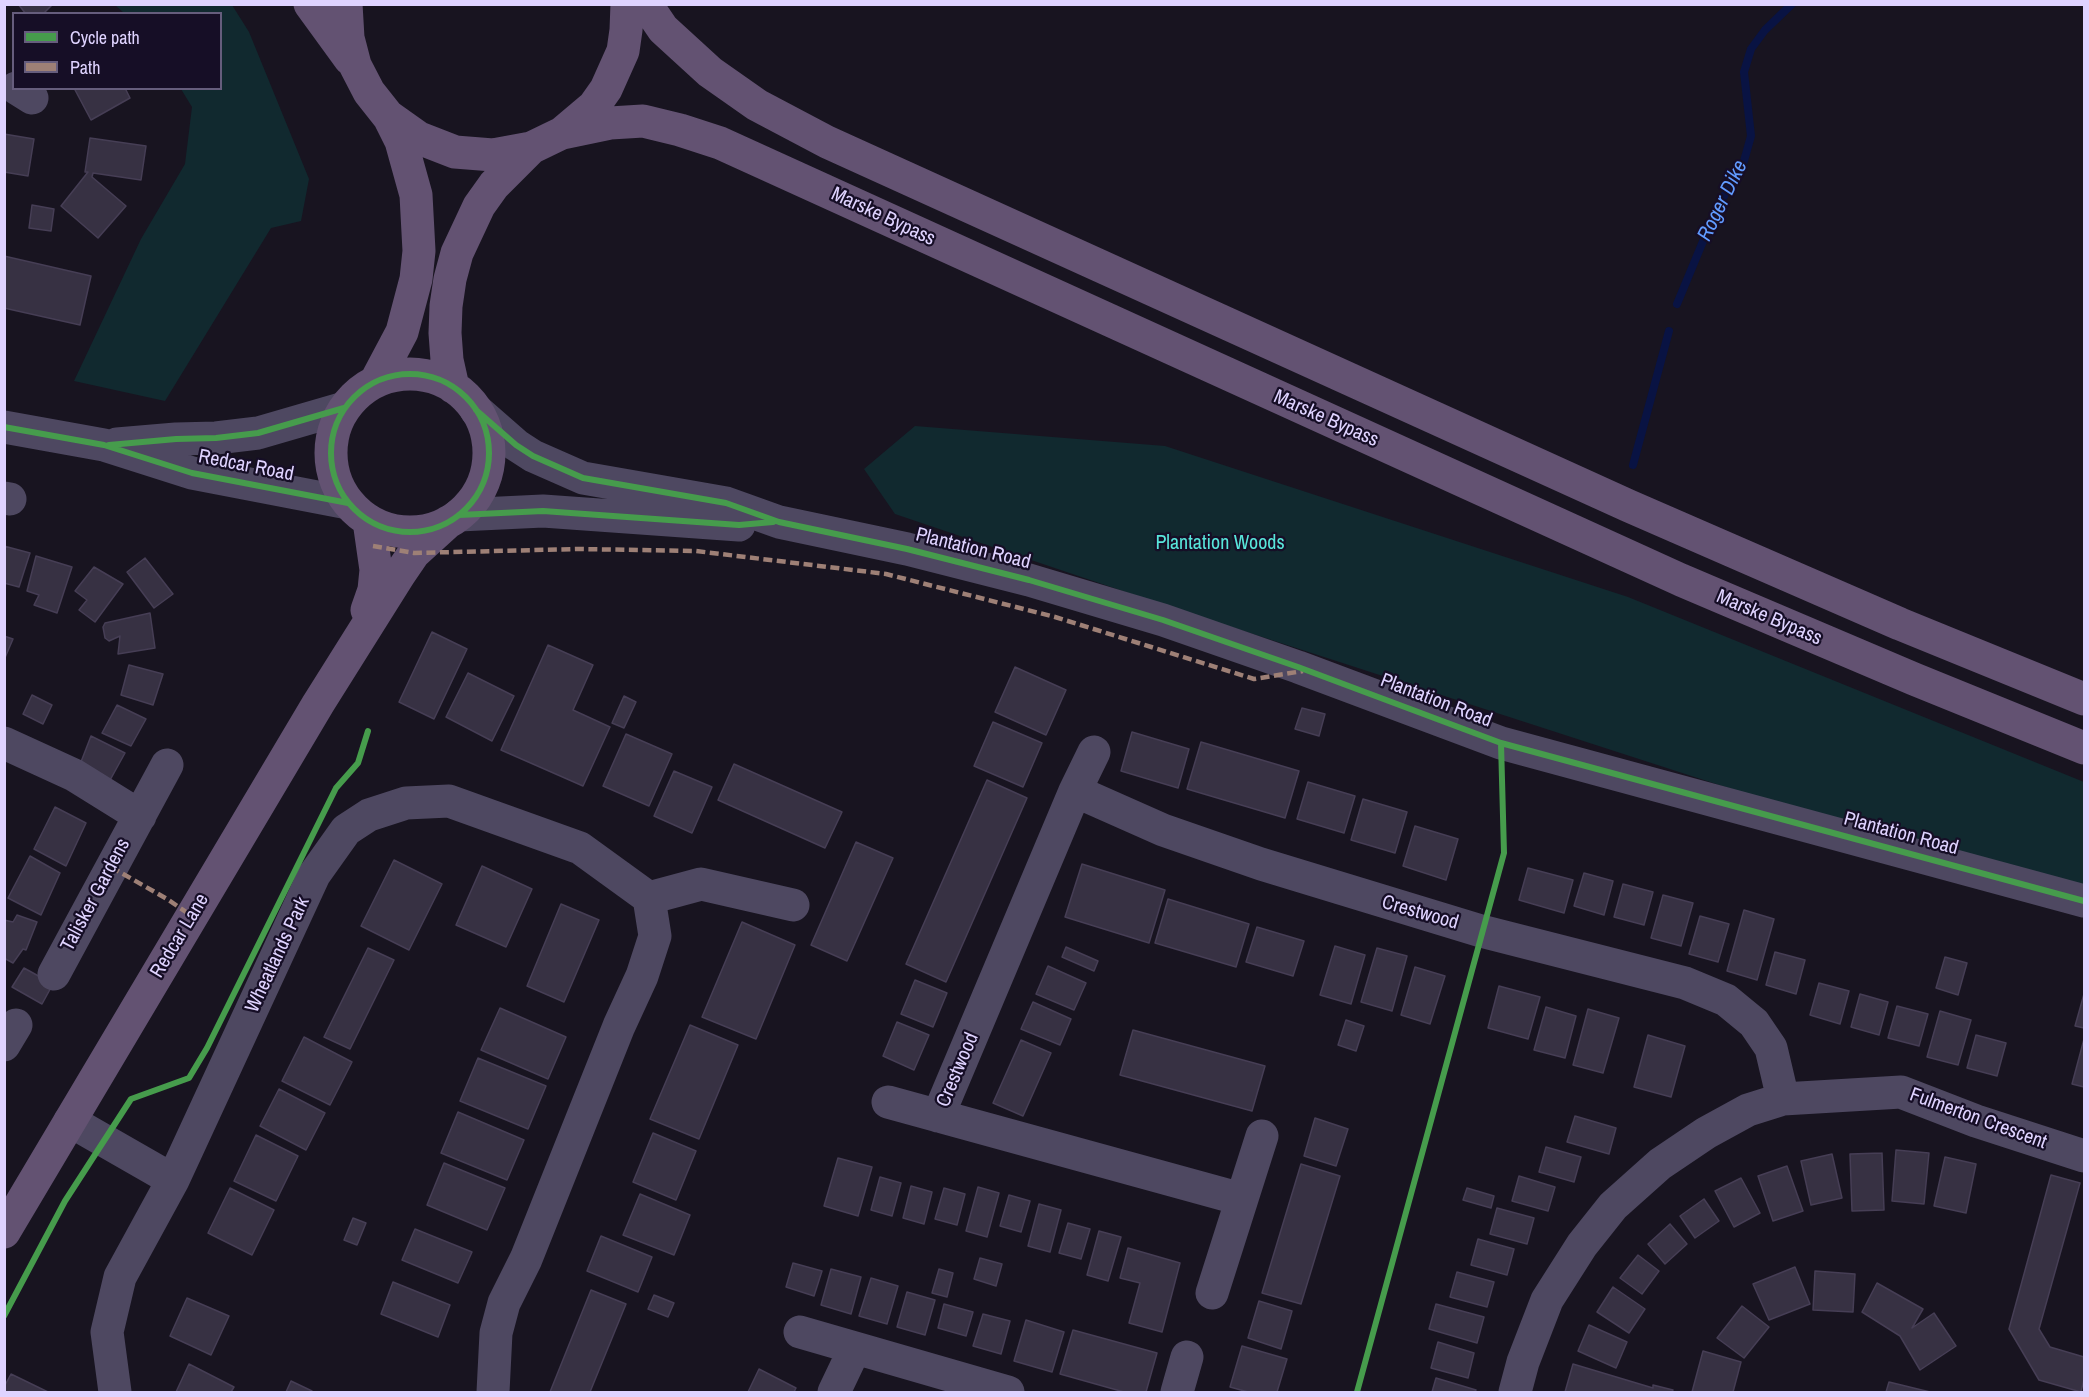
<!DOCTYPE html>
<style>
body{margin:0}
#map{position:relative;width:2089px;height:1397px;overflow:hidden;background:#181420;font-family:"Archivo Narrow",sans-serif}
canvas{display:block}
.frame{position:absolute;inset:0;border:6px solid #dfd3ff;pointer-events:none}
.legend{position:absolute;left:12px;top:12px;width:210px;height:78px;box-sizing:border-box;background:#160e26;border:2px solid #665d7d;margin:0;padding:8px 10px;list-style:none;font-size:18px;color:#dfd3ff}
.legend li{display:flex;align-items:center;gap:12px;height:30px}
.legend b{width:30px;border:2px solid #665d7d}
</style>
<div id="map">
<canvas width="2089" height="1397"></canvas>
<div class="frame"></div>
<ul class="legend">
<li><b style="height:8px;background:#469c4c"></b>Cycle path</li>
<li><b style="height:8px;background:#9e8076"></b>Path</li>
</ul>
</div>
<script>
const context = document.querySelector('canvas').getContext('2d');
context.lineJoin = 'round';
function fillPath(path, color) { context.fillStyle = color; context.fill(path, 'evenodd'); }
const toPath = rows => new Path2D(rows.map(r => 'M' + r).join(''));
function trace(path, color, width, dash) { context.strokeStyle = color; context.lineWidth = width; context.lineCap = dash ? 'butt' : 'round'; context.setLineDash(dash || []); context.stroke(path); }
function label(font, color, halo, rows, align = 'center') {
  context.font = font + ' "Archivo Narrow",sans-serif'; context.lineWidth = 4.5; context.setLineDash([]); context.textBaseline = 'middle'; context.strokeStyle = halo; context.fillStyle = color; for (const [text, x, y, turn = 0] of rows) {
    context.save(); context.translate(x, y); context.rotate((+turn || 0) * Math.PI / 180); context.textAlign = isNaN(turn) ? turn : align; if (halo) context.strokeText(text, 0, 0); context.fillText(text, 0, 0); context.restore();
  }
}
fillPath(toPath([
 [115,5,232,5,249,32,309,179,301,221,271,228,165,401,74,381,141,239,185,164,192,107,181,89,220,88,220,14,124,13],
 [915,426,1165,446,1628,597,2084,782,2084,888,1744,793,1182,611,895,514,864,469]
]), '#11292f');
trace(toPath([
 [1677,304,1716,210,1744,161,1751,136,1744,72,1751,49,1765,30,1792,4],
 [1633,465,1669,331]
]), '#091343', 8);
const building = toPath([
 [18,4,53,4,43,14,26,14,18,4],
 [74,88,125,88,130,98,91,120,74,88],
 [4,134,34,139,28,176,4,172,4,134],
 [90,138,146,146,141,180,93,173,92,177,126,206,98,238,61,206,88,172,85,172,90,138],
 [32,205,54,209,51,231,29,228,32,205],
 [4,256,91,276,80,325,4,308,4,256],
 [4,546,30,553,19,587,4,583,4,546],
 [36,556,72,567,57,613,34,605,39,595,27,591,36,556],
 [145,558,173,594,154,608,127,572,145,558],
 [94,567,123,584,95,622,79,610,87,600,75,591,94,567],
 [150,613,155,648,118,654,120,636,109,641,105,638,103,627,105,623,150,613],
 [432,632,467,649,434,719,399,702,432,632],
 [4,636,13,639,4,660,4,636],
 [548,645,593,665,573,710,610,727,583,786,501,750,548,645],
 [129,665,163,674,153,705,121,695,129,665],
 [1015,667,1066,690,1046,735,995,712,1015,667],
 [468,673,514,696,492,741,446,717,468,673],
 [32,695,52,705,43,724,23,714,32,695],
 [624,696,636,702,624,728,612,723,624,696],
 [117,705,146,719,131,746,102,733,117,705],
 [1302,708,1325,714,1319,736,1295,729,1302,708],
 [993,722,1042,743,1023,787,974,766,993,722],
 [1132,732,1189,749,1178,788,1121,771,1132,732],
 [626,734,672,754,649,806,603,786,626,734],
 [91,736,125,753,109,782,79,767,91,736],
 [1201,742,1299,771,1285,818,1187,789,1201,742],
 [734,764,842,812,825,848,718,800,734,764],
 [674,771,712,787,692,833,654,816,674,771],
 [987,780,1027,798,946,982,906,964,987,780],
 [1308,782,1355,796,1344,833,1297,819,1308,782],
 [1363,799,1407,812,1395,853,1351,840,1363,799],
 [55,807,86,823,66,866,34,849,55,807],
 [1415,826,1458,839,1446,880,1403,866,1415,826],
 [856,842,893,858,847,961,811,945,856,842],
 [30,856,60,873,41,915,8,898,30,856],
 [394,860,442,884,409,950,361,926,394,860],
 [1082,864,1165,890,1149,943,1065,917,1082,864],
 [482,866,532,889,506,947,456,925,482,866],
 [1528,868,1573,880,1564,913,1519,900,1528,868],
 [1584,873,1613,881,1604,915,1574,906,1584,873],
 [1623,884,1653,892,1644,925,1614,917,1623,884],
 [1663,895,1693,903,1681,946,1651,938,1663,895],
 [1168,899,1249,924,1236,967,1155,943,1168,899],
 [561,904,599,920,564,1002,527,986,561,904],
 [1744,910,1774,919,1757,980,1727,971,1744,910],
 [17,915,37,922,26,950,23,949,13,963,4,958,4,920,13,922,17,915],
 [1700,916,1729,924,1718,962,1689,954,1700,916],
 [742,922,795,945,756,1039,702,1017,742,922],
 [1257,927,1304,941,1293,976,1246,962,1257,927],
 [1335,946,1365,955,1351,1004,1320,995,1335,946],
 [1066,947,1098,961,1094,971,1062,957,1066,947],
 [368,948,394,960,350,1049,324,1037,368,948],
 [1377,948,1407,956,1392,1011,1361,1002,1377,948],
 [1775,952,1805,960,1796,994,1766,985,1775,952],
 [1945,957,1967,963,1958,995,1936,988,1945,957],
 [1048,966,1086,983,1074,1010,1036,994,1048,966],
 [1415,967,1445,976,1430,1024,1401,1015,1415,967],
 [24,968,53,984,42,1004,12,987,24,968],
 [915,980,947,993,933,1027,901,1014,915,980],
 [1819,983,1849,991,1840,1024,1810,1015,1819,983],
 [1499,986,1540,997,1528,1039,1488,1028,1499,986],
 [1860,994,1888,1002,1879,1035,1851,1027,1860,994],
 [2084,994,2084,1028,2075,1026,2084,994],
 [1033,1002,1071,1019,1060,1045,1021,1029,1033,1002],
 [1897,1006,1928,1014,1919,1046,1888,1038,1897,1006],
 [1546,1007,1576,1016,1565,1058,1534,1050,1546,1007],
 [500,1008,566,1037,548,1079,481,1050,500,1008],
 [1588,1009,1619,1018,1603,1073,1573,1065,1588,1009],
 [1940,1011,1971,1020,1958,1065,1927,1057,1940,1011],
 [1346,1020,1364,1026,1356,1051,1338,1045,1346,1020],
 [897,1022,929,1035,914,1070,883,1056,897,1022],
 [690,1025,738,1045,699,1139,650,1119,690,1025],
 [1133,1030,1265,1066,1252,1111,1120,1075,1133,1030],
 [1648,1035,1685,1046,1671,1097,1634,1087,1648,1035],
 [1976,1035,2006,1043,1997,1076,1967,1068,1976,1035],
 [304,1037,352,1062,330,1105,282,1081,304,1037],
 [2084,1039,2084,1087,2072,1084,2084,1039],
 [1021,1040,1051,1053,1023,1116,993,1103,1021,1040],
 [478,1058,546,1086,528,1129,460,1101,478,1058],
 [279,1089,325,1113,306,1150,260,1126,279,1089],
 [458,1112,524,1140,507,1180,441,1153,458,1112],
 [1575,1116,1616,1128,1609,1154,1567,1142,1575,1116],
 [1315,1118,1348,1129,1336,1166,1304,1156,1315,1118],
 [653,1133,696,1151,676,1200,633,1182,653,1133],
 [256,1135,298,1156,276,1201,234,1181,256,1135],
 [1546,1147,1581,1157,1574,1182,1539,1172,1546,1147],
 [1896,1150,1929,1153,1924,1204,1892,1201,1896,1150],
 [1882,1153,1884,1210,1852,1211,1850,1154,1882,1153],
 [1832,1154,1842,1198,1811,1205,1801,1161,1832,1154],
 [1945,1157,1976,1164,1966,1213,1934,1206,1945,1157],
 [838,1158,872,1167,858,1216,824,1206,838,1158],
 [444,1163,505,1188,487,1230,427,1205,444,1163],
 [1301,1164,1340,1176,1301,1304,1262,1293,1301,1164],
 [1787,1166,1803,1211,1773,1221,1758,1176,1787,1166],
 [2051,1175,2080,1183,2039,1329,2050,1347,2084,1357,2084,1379,2081,1392,2039,1380,2009,1329,2051,1175],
 [1519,1176,1555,1187,1548,1211,1512,1201,1519,1176],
 [880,1177,901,1183,892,1216,871,1210,880,1177],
 [1741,1178,1760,1213,1734,1227,1715,1191,1741,1178],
 [911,1186,932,1192,924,1224,903,1218,911,1186],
 [978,1187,999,1193,987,1237,966,1231,978,1187],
 [230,1188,274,1210,252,1255,208,1233,230,1188],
 [944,1188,965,1194,957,1225,935,1219,944,1188],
 [1467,1188,1494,1196,1491,1208,1463,1200,1467,1188],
 [640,1194,690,1215,674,1255,623,1235,640,1194],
 [1009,1195,1030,1201,1021,1232,1000,1226,1009,1195],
 [1704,1199,1719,1221,1695,1238,1680,1216,1704,1199],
 [1039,1204,1061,1210,1050,1252,1028,1246,1039,1204],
 [1497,1208,1534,1218,1527,1244,1490,1234,1497,1208],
 [353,1218,366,1223,357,1245,344,1240,353,1218],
 [1068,1223,1090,1229,1081,1259,1059,1253,1068,1223],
 [1670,1224,1687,1244,1665,1264,1648,1244,1670,1224],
 [415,1229,472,1252,458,1283,402,1260,415,1229],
 [1099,1231,1121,1237,1108,1281,1087,1275,1099,1231],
 [601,1236,652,1257,638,1292,587,1271,601,1236],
 [1478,1239,1514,1249,1507,1275,1471,1265,1478,1239],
 [1128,1248,1180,1263,1162,1332,1129,1323,1140,1283,1120,1278,1128,1248],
 [1638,1255,1659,1271,1642,1294,1620,1278,1638,1255],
 [980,1258,1002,1264,996,1286,974,1279,980,1258],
 [793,1263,822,1271,814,1296,786,1287,793,1263],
 [1795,1267,1810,1304,1769,1320,1753,1284,1795,1267],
 [831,1269,861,1277,851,1314,821,1305,831,1269],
 [939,1269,953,1273,947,1297,932,1293,939,1269],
 [1815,1271,1855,1274,1853,1312,1813,1310,1815,1271],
 [1457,1272,1494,1282,1487,1307,1450,1297,1457,1272],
 [871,1278,898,1286,887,1324,859,1316,871,1278],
 [393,1282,450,1305,438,1337,381,1314,393,1282],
 [1877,1283,1923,1309,1912,1328,1934,1313,1956,1346,1920,1370,1900,1336,1862,1312,1877,1283],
 [1613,1287,1645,1309,1629,1333,1597,1312,1613,1287],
 [591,1290,626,1304,590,1392,550,1392,591,1290],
 [907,1292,935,1300,925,1335,897,1327,907,1292],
 [654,1295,674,1303,668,1317,648,1309,654,1295],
 [187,1298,229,1316,211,1355,170,1336,187,1298],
 [1259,1301,1292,1311,1281,1349,1248,1338,1259,1301],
 [944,1304,973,1312,966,1336,938,1328,944,1304],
 [1436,1304,1484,1317,1477,1343,1429,1329,1436,1304],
 [1742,1306,1769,1327,1744,1358,1717,1338,1742,1306],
 [983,1314,1010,1321,1001,1354,973,1346,983,1314],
 [1026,1320,1064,1332,1052,1372,1014,1361,1026,1320],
 [1589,1325,1627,1342,1616,1368,1578,1351,1589,1325],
 [1073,1330,1157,1353,1146,1392,1124,1392,1060,1374,1073,1330],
 [1438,1342,1474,1353,1468,1378,1431,1368,1438,1342],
 [1242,1346,1287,1359,1277,1392,1248,1392,1230,1387,1242,1346],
 [1703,1351,1741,1362,1733,1392,1692,1392,1703,1351],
 [189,1364,234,1387,231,1392,176,1392,189,1364],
 [1573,1364,1653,1388,1653,1385,1673,1390,1672,1392,1565,1392,1573,1364],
 [759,1369,796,1388,794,1392,748,1392,759,1369],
 [11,1374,48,1392,4,1392,4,1387,11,1374],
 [1436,1378,1476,1390,1475,1392,1432,1392,1436,1378],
 [291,1381,312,1391,311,1392,286,1392,291,1381],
 [1889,1382,1930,1392,1886,1392,1889,1382]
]);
fillPath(building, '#373143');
trace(building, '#463e55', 1.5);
trace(toPath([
 [16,88,32,98],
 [476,410,516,445,533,456,583,478,726,503,779,522,907,549,1029,580,1163,620,1298,667,1501,743,2084,901],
 [4,427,104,445,192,473,348,503],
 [117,444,176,439,216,438,258,433,344,408],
 [4,498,10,499],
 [459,515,543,511,739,525],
 [4,743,74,775,140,816],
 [1075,791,1163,830,1261,864,1481,931,1685,983,1726,1000,1754,1023,1771,1048,1783,1099],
 [649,898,701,884,793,905],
 [54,974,167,765],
 [4,1045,16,1025],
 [888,1102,1241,1199],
 [938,1116,1075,791,1094,752],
 [70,1121,173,1180],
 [1212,1293,1262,1136],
 [800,1332,1008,1392],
 [115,1392,107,1332,120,1277,173,1180,314,875,346,830,369,815,406,803,449,801,580,848,649,898,655,936,642,976,619,1026,526,1259,504,1303,496,1333,493,1392],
 [834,1392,855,1348],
 [1177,1392,1187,1357],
 [1515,1392,1523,1362,1547,1300,1582,1245,1613,1206,1660,1164,1706,1133,1748,1110,1783,1099,1901,1092,1976,1121,2084,1156]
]), '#4e4861', 33);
trace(toPath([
 [310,4,350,59],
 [346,4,348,38,355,65,369,92,388,116,419,138,455,152,493,155,531,148,562,133,594,106,606,89,623,51,626,30,627,4],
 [646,4,663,29,710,72,757,105,827,142,1629,506,1900,624,2084,699],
 [562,133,610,123,643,121,680,130,720,143,1681,580,1914,679,2084,748],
 '331 453a79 79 0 1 1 158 0a79 79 0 1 1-158 0Z',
 [376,381,402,332,416,279,419,251,416,195,401,141,389,117],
 [453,387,447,360,445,333,446,306,450,279,457,253,479,206,494,185,531,148],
 [367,610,374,590,376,570,369,521],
 [4,1232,318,704,399,575,414,553,448,522]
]), '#635272', 33);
trace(toPath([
 [373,546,414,553,579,549,696,551,886,574,1055,617,1254,679,1303,671],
 [111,867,167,899,192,916]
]), '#9e8076', 4.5, [9, 4.5]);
trace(toPath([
 '331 453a79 79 0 1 1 158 0a79 79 0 1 1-158 0Z',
 [476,410,516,445,533,456,583,478,726,503,779,522,907,549,1029,580,1163,620,1298,667,1501,743,2084,901],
 [4,427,104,445,192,473,348,503],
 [109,445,176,439,216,438,258,433,344,408],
 [459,515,543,511,739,525,773,522],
 [4,1316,65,1201,131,1099,189,1078,207,1048,336,788,358,763,368,731],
 [1357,1392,1504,853,1501,743]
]), '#469c4c', 6);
label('20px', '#dfd3ff', '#160e26', [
 ["Marske Bypass",883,217,25],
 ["Marske Bypass",1326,419,24],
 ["Redcar Road",246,466,11],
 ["Plantation Road",973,549,14],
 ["Marske Bypass",1769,618,23],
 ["Plantation Road",1436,701,21],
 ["Plantation Road",1901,834,15],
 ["Talisker Gardens",96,895,-62],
 ["Crestwood",1420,913,16],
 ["Redcar Lane",180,936,-59],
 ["Wheatlands Park",278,955,-65],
 ["Crestwood",958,1070,-67],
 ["Fulmerton Crescent",1978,1119,20]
]);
label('20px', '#58e6db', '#160e26', [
 ["Plantation Woods",1220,544]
]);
label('italic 21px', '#619bff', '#160e26', [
 ["Roger Dike",1723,201,-64]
]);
</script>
